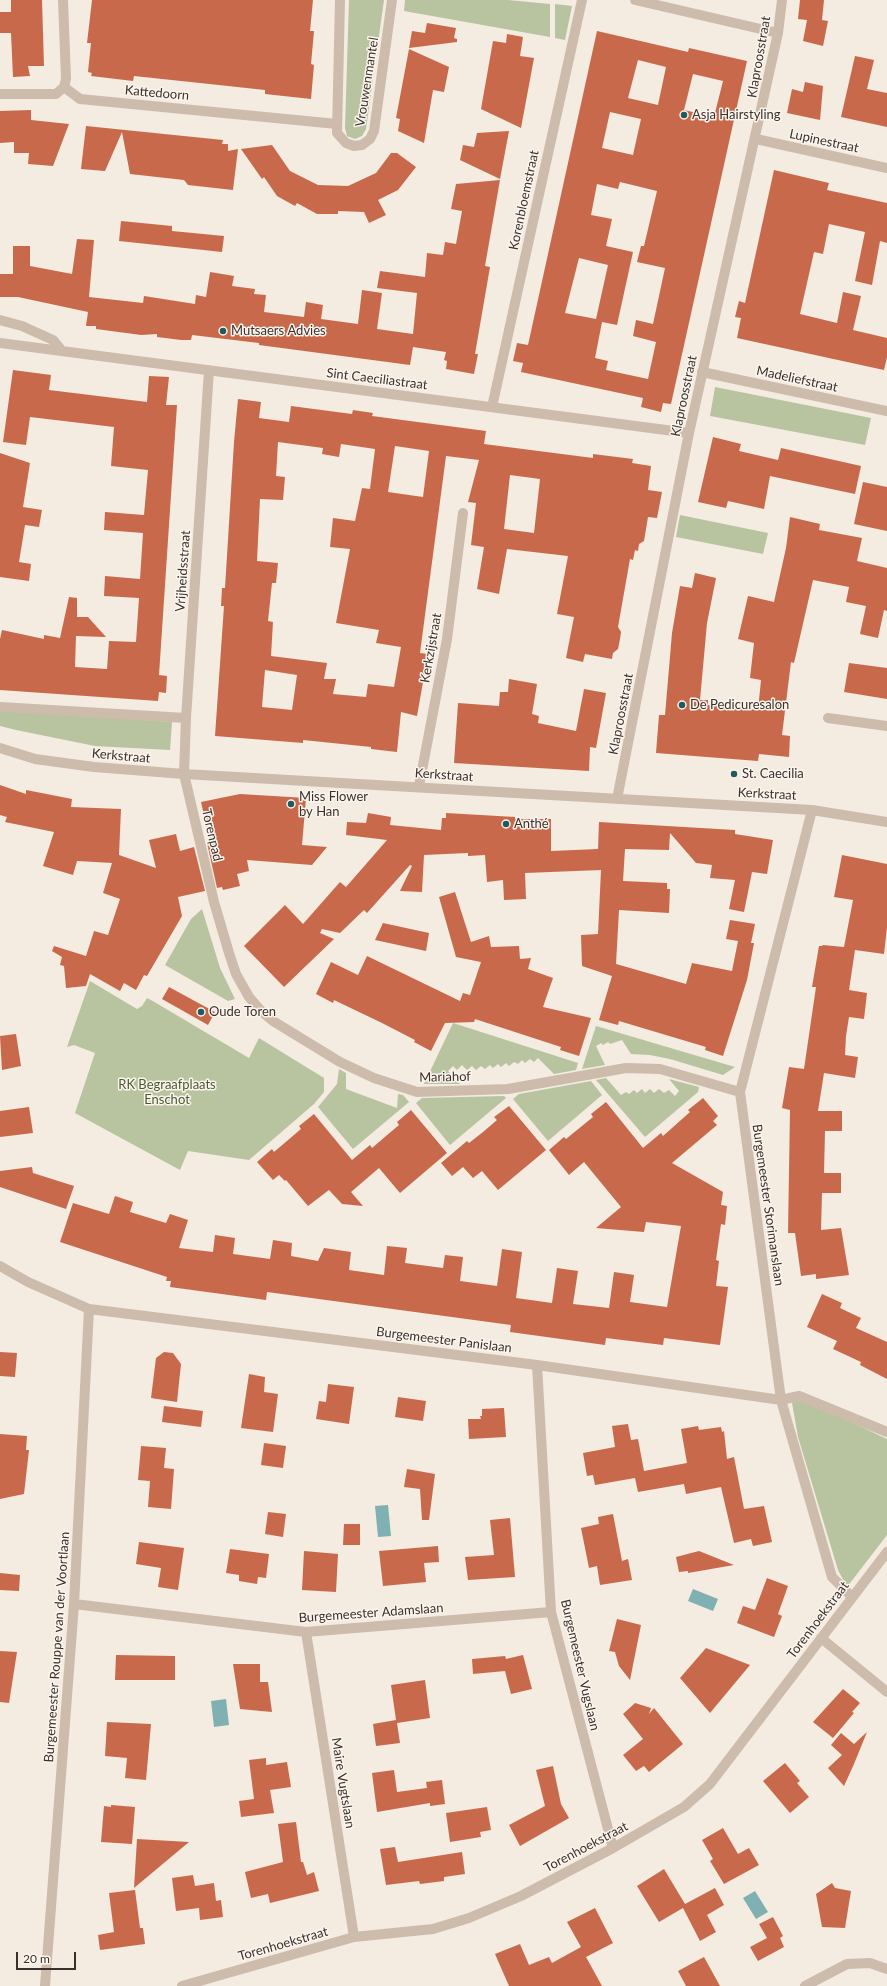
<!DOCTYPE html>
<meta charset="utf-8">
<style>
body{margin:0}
#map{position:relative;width:887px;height:1986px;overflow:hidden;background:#f4ebe1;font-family:Lato,sans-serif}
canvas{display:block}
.scale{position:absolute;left:16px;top:1952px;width:60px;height:18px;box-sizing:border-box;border:2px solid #3b302b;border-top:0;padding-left:5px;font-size:12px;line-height:14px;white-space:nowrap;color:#3b302b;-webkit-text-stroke:3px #fbf5ee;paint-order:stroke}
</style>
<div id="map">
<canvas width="887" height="1986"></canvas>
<div class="scale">20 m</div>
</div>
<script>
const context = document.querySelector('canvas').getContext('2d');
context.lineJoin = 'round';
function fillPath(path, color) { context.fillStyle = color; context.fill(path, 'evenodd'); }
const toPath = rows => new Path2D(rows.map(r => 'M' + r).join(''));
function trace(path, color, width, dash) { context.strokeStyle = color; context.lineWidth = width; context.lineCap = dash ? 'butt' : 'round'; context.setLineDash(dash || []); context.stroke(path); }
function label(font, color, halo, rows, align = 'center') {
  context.font = font + ' Lato,sans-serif'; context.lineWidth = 3; context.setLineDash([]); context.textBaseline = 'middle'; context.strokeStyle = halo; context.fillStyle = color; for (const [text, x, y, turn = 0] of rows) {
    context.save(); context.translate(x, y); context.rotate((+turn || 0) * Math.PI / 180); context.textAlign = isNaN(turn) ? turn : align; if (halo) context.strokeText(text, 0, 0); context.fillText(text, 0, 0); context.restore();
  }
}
fillPath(toPath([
 [349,0,384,0,366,129,362,136,355,139,347,136,345,128],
 [405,0,508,0,550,4,550,37,404,11],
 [555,4,572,6,565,40,555,38],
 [715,387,871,418,865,445,710,416],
 [680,515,768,533,763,554,676,537],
 [0,710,172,722,170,750,95,746,16,730,0,726],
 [202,909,220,968,235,999,228,1001,165,965,191,919],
 [90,981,137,1009,142,1006,147,998,151,1000,249,1058,259,1038,324,1078,324,1092,314,1104,249,1160,188,1151,180,1170,75,1113,95,1053,74,1045,67,1047],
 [453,1023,578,1063,576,1070,554,1074,538,1058,534,1062,530,1059,525,1063,522,1060,518,1064,514,1062,509,1066,506,1063,501,1067,498,1064,493,1068,490,1065,485,1069,481,1066,476,1070,472,1066,467,1070,462,1065,457,1070,453,1066,448,1071,460,1084,424,1084],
 [596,1026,735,1067,723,1075,670,1059,650,1055,631,1054,622,1040,610,1044,608,1042,603,1045,601,1043,596,1046,605,1065,582,1069],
 [339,1069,346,1073,346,1089,397,1108,398,1094,403,1095,409,1102,353,1149,318,1107,337,1084],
 [606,1078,621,1095,626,1092,629,1094,634,1090,637,1093,642,1089,645,1093,650,1089,654,1093,659,1089,664,1093,669,1090,675,1096,679,1091,669,1079,699,1087,698,1092,645,1137,596,1080],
 [591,1081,602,1095,548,1141,513,1099,519,1094],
 [504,1096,506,1098,450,1145,416,1103,422,1098],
 [800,1398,887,1439,887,1535,847,1587,838,1570,798,1437,792,1403]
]), '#b8c4a0');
fillPath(toPath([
 [388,1505,391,1536,378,1537,375,1506],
 [693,1589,718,1599,713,1611,688,1601],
 [226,1699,229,1725,214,1727,211,1701],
 [755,1891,768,1912,756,1919,743,1898]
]), '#7fb0b2');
fillPath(toPath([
 [11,0,42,0,44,66,28,66,30,76,13,77,11,33,0,33,0,12,11,12],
 [92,0,313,0,310,31,314,31,311,64,314,65,311,99,265,94,265,90,200,83,134,76,133,81,91,76,92,73,88,72,91,43,87,43],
 [800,0,824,0,822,20,828,21,823,46,803,41,807,20,798,19],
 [427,23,456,28,454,38,457,39,457,42,409,48,412,31,425,33],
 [597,31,688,52,689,48,747,61,671,404,663,403,661,412,641,407,643,398,521,372,523,363,513,361,517,343,528,345],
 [638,60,666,67,658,105,628,98],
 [693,74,723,81,714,117,684,110],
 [610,112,641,119,633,155,602,148],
 [620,182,657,191,644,246,641,246,637,262,665,268,653,324,636,320,633,336,656,342,648,379,606,370,608,361,595,358,602,322,617,325,633,252,606,246,612,219,591,215,597,184,618,189],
 [579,258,608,265,596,319,565,313],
 [507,34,523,37,520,56,534,58,521,128,481,109,493,41,506,43],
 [409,49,449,67,444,92,433,90,424,143,398,131,400,119,396,118],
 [855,56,874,60,867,89,887,93,887,127,841,117],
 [805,82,823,86,820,120,787,113,792,89,803,92],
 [31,110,31,120,69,124,53,166,28,164,29,153,14,153,14,142,0,143,0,111],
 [86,126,223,140,222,144,228,144,228,151,238,149,233,190,188,185,184,180,130,174,122,132,105,171,81,169],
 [509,131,500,179,460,160,463,145,474,147,477,133],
 [272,145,290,171,318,185,348,186,376,173,391,153,397,153,416,167,398,190,378,200,386,215,369,223,364,212,338,211,338,214,317,214,297,203,295,206,277,196,264,177,262,179,241,149],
 [774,170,829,183,827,190,887,203,887,243,880,241,872,285,855,281,865,232,829,224,823,254,814,252,800,314,837,323,843,292,861,296,853,330,887,338,887,357,884,370,737,338,741,318,735,317,739,301,745,303],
 [500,180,485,266,490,267,475,354,478,354,474,374,446,369,447,361,444,360,446,352,413,347,410,365,259,345,259,343,192,335,191,340,181,340,157,337,157,334,141,335,96,329,96,326,86,326,88,312,18,297,0,297,0,274,13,274,13,246,30,246,30,266,72,274,77,239,94,240,89,297,143,303,144,296,195,304,196,295,206,297,210,272,234,276,232,286,255,289,254,294,266,295,264,312,304,317,306,302,323,305,321,319,358,324,362,290,382,293,377,329,413,334,417,293,377,288,380,271,425,277,427,253,443,255,445,242,456,244,462,211,451,209,456,184],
 [121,221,172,226,172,231,224,236,222,252,119,241],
 [13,370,51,375,49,390,147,402,149,376,169,377,166,405,177,405,159,675,167,676,166,693,159,692,158,701,0,690,0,639,2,630,44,639,44,635,60,638,69,597,77,598,77,617,88,617,106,637,76,636,75,667,107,669,109,641,136,642,139,598,104,596,105,576,140,579,143,533,104,530,105,512,144,515,148,470,111,466,114,427,30,417,26,445,3,442],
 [238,399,261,402,259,418,289,422,291,406,352,414,353,410,373,413,372,416,486,431,484,444,593,458,593,454,633,459,632,463,651,466,648,490,662,492,657,518,648,517,644,541,639,544,638,551,635,550,633,560,630,559,618,627,621,632,620,639,618,649,613,653,612,659,585,654,583,662,566,658,574,617,557,614,568,556,507,549,499,594,477,589,484,547,471,545,476,503,468,502,479,460,446,456,420,653,428,654,417,716,401,712,397,752,371,749,371,747,303,740,303,743,215,736,224,606,221,606,222,588,225,588,234,442],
 [278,442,323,448,322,454,339,457,341,444,375,449,370,489,362,488,355,521,333,518,330,547,350,549,336,623,379,630,376,643,401,647,394,687,368,684,366,697,333,694,336,679,324,679,327,663,271,656,273,622,268,621,272,583,276,583,278,563,257,561,260,499,283,500,285,477,276,476],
 [395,446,429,451,423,497,388,492],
 [510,475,540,479,534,533,504,529],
 [265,670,297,675,292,710,262,707],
 [713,437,741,444,739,451,778,460,781,448,861,466,855,494,770,476,764,509,728,501,726,508,698,502],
 [0,453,30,463,23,507,42,510,39,527,25,525,19,562,31,564,29,581,0,577],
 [863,482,887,487,887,531,854,524],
 [790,517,820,524,819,530,862,538,857,561,887,568,887,611,884,610,878,638,860,634,866,606,846,602,849,587,813,580,794,663,791,662,782,735,790,736,789,757,759,754,758,761,656,753,659,715,665,715,672,633,680,586,692,588,695,573,716,578,707,623,700,700,708,700,708,705,758,710,761,680,750,678,754,643,738,639,748,596,774,602,786,548],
 [849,663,887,668,887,699,844,692],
 [509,679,537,684,532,714,539,716,538,723,576,731,584,689,606,693,596,748,590,747,589,771,454,763,458,703,499,706,500,692,508,692],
 [0,785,26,794,26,790,72,799,71,807,121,809,119,855,156,868,149,840,176,834,180,851,194,847,205,891,178,897,182,916,147,976,144,975,136,990,124,983,120,991,90,974,86,986,66,988,64,966,60,965,62,957,52,951,54,946,86,956,94,931,108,935,120,899,103,893,112,863,77,861,73,875,43,866,54,832,5,822,7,817,0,815],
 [240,794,306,798,302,845,327,847,312,865,247,860,249,871,237,874,240,886,223,890,222,887,217,888,207,843,210,841,201,802],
 [368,813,391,817,390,825,441,830,442,818,446,818,446,813,515,817,515,819,551,819,551,851,598,849,599,822,735,830,735,834,773,840,767,874,752,872,744,912,729,909,735,880,710,878,712,865,696,863,670,833,669,850,625,849,623,881,667,883,667,889,670,889,669,913,619,910,616,964,686,984,692,963,732,971,738,941,726,939,730,920,755,924,751,943,754,943,747,980,723,1056,705,1050,706,1047,619,1021,618,1025,599,1020,612,976,582,966,581,935,598,934,601,870,525,873,526,899,504,900,503,880,487,882,485,855,468,856,468,853,424,855,422,892,400,891,412,866,410,865,367,913,364,910,340,933,322,929,320,933,334,939,284,987,244,946,285,905,303,924,340,882,346,887,387,840,346,835,347,822,366,823],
 [842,855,887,864,887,927,884,954,855,950,849,990,867,993,864,1019,849,1017,846,1036,845,1055,858,1057,855,1078,824,1073,818,1111,842,1111,842,1131,825,1131,824,1173,841,1173,841,1193,822,1193,821,1230,841,1228,849,1275,816,1279,816,1274,801,1276,795,1233,788,1233,790,1110,782,1108,789,1067,804,1069,816,987,812,987,819,946,822,946,823,945,844,947,853,900,834,897],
 [455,892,471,942,489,936,491,947,519,946,520,959,531,958,528,969,553,978,543,1007,591,1018,579,1056,560,1050,561,1047,475,1019,474,1022,445,1023,431,1051,414,1042,415,1040,382,1023,334,1000,333,1003,316,994,331,962,358,975,367,956,460,1001,463,993,470,995,481,962,456,957,439,897],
 [383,923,429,933,426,951,375,940],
 [169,987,215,1012,208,1025,162,999],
 [16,1034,21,1066,2,1070,0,1036],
 [703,1098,718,1116,713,1121,717,1125,672,1163,723,1192,721,1205,727,1206,725,1225,721,1224,716,1260,719,1261,716,1286,728,1287,720,1345,664,1338,663,1345,606,1338,605,1345,510,1332,511,1325,267,1292,266,1300,170,1287,171,1281,166,1281,167,1277,60,1242,73,1203,109,1214,115,1196,133,1202,130,1212,166,1223,170,1214,188,1220,179,1248,213,1252,215,1235,235,1238,233,1254,270,1259,273,1240,292,1243,291,1256,318,1261,324,1248,351,1252,349,1270,384,1275,387,1246,407,1248,405,1263,443,1268,445,1255,463,1257,460,1281,497,1286,502,1249,522,1252,516,1298,552,1303,557,1268,578,1271,573,1304,609,1308,614,1272,634,1275,630,1302,667,1307,681,1226,646,1222,644,1232,596,1228,621,1207,584,1162,569,1175,549,1150,564,1137,566,1139,593,1117,591,1114,606,1102,643,1148,661,1133,663,1136,690,1112,688,1110],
 [509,1106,546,1150,498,1190,482,1171,473,1178,463,1167,452,1176,441,1163,467,1141,469,1143,483,1132,497,1120,494,1117],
 [29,1107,33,1133,0,1137,0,1111],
 [411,1110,447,1153,400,1193,379,1168,351,1192,363,1206,342,1204,329,1190,308,1206,286,1180,285,1181,279,1175,273,1180,257,1162,272,1149,274,1152,301,1129,299,1126,314,1114,352,1160,370,1145,372,1148,386,1136,399,1125,397,1122],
 [32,1167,33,1173,74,1186,66,1209,0,1187,0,1171],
 [822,1294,842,1303,840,1308,861,1318,856,1328,887,1342,887,1379,860,1365,861,1362,833,1349,837,1341,807,1327],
 [0,1352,17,1353,15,1377,0,1376],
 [164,1352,173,1353,181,1364,177,1402,151,1398,156,1358],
 [249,1374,265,1377,264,1392,278,1394,273,1432,241,1428],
 [328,1384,354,1387,349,1424,316,1419,319,1401,326,1402],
 [398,1397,426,1401,423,1421,395,1417],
 [164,1406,203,1411,201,1427,162,1422],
 [504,1408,506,1437,469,1439,468,1419,481,1419,480,1416,482,1416,482,1409],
 [628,1424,631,1440,638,1439,644,1471,687,1463,681,1429,698,1426,699,1430,721,1427,722,1432,724,1431,727,1459,734,1457,744,1509,764,1506,772,1542,753,1546,751,1539,734,1543,721,1487,686,1494,684,1484,638,1492,635,1478,595,1485,593,1475,587,1476,583,1453,615,1447,612,1426],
 [0,1434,27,1436,26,1450,29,1450,24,1494,0,1499],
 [264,1443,286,1446,283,1468,261,1465],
 [141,1446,166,1448,164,1468,174,1469,171,1509,148,1507,150,1481,138,1480],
 [407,1469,435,1474,429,1520,422,1520,420,1489,404,1487],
 [268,1512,286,1514,283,1537,265,1534],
 [613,1514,622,1561,628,1559,632,1580,600,1585,597,1566,589,1568,581,1528,599,1524,598,1517],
 [510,1518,515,1577,468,1580,465,1557,494,1555,490,1520],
 [344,1524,360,1524,360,1545,343,1545],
 [139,1542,184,1548,178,1590,158,1587,161,1568,136,1564],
 [438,1546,439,1562,424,1563,426,1582,383,1586,379,1551],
 [230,1549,269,1554,266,1578,258,1577,257,1584,239,1581,239,1575,226,1573],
 [304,1551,338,1554,336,1592,302,1590],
 [699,1551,734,1565,688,1573,688,1571,679,1572,676,1557],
 [0,1573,20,1575,19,1591,0,1590],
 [767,1578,788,1586,778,1614,782,1616,774,1637,737,1623,743,1606,755,1610],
 [617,1619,641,1625,630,1680,619,1666,615,1652,609,1651],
 [706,1648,750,1665,710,1713,680,1678],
 [0,1651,17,1652,9,1703,0,1702],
 [116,1655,175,1656,175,1680,115,1680],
 [523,1655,532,1689,511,1694,505,1671,473,1674,472,1659,505,1656,506,1659],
 [233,1664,260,1664,260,1682,268,1682,272,1712,240,1709],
 [425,1680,430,1718,397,1723,400,1743,376,1746,373,1724,396,1720,391,1685],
 [843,1689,860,1703,852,1712,854,1713,833,1738,813,1722],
 [635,1703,651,1708,649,1714,654,1708,683,1744,649,1772,644,1766,636,1771,623,1755,643,1739,623,1714],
 [107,1722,151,1724,146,1780,125,1778,127,1758,105,1756],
 [867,1732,854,1764,844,1786,828,1768,842,1755,831,1745,841,1733,854,1744],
 [266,1758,266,1765,287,1762,291,1787,270,1790,274,1813,241,1817,239,1801,254,1799,249,1760],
 [785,1763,800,1781,797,1783,809,1797,790,1813,763,1781],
 [553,1766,561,1804,569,1818,520,1846,509,1825,545,1806,536,1770],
 [394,1770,397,1792,427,1788,426,1782,442,1780,445,1804,430,1806,430,1803,377,1812,372,1773],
 [111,1805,135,1807,132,1844,101,1842,104,1806,111,1807],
 [487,1807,491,1830,480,1832,481,1837,450,1842,446,1813],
 [296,1822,301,1862,303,1862,307,1875,314,1872,319,1891,270,1903,268,1894,251,1898,245,1872,283,1862,278,1824],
 [723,1828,738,1854,749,1848,759,1865,724,1884,710,1861,713,1859,702,1840],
 [137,1839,189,1842,134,1888],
 [395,1847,398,1862,462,1852,465,1874,444,1877,444,1881,420,1884,419,1881,386,1885,380,1849],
 [664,1869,685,1904,715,1888,724,1905,707,1915,716,1932,700,1941,683,1908,659,1922,637,1886],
 [193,1875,195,1886,214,1883,216,1901,221,1900,223,1917,200,1920,199,1908,176,1911,172,1878],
 [832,1883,835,1888,851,1891,845,1928,822,1927,816,1894],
 [135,1890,140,1928,143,1928,145,1944,100,1950,98,1935,114,1932,109,1893],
 [595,1908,613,1943,586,1957,602,1986,509,1986,495,1954,520,1944,529,1965,549,1957,552,1963,581,1947,567,1922],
 [773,1917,783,1936,780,1938,784,1947,758,1961,750,1947,767,1938,759,1924],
 [704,1957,720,1986,686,1986,678,1971]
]), '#c8694b');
trace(toPath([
 [63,0,66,79,64,87,80,99,337,124],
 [340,0,337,133,346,143,354,146,362,145,370,139,374,131,392,0],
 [635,0,778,33],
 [0,94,56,94,64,87],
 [756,139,887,168],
 [0,320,22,326,53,340,62,351],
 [0,343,689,433],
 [209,370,186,718,184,774,214,902,229,953,236,974,249,997,262,1012,273,1021,340,1062,374,1078,417,1092,508,1089,626,1068,660,1069,740,1092],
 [702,372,887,411],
 [492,407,582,0],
 [0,707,186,718],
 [828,718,887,726],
 [0,748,35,759,94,767,184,774,812,810,887,822],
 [419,786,447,639,463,513],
 [617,799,689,433,778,33,782,0],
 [812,810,740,1092,781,1400,832,1577,852,1597],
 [0,1266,28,1282,89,1309,537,1365,781,1400,799,1396,887,1432],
 [537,1365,551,1612,613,1848],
 [74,1604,306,1632,551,1612],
 [306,1632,354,1937],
 [821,1638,887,1692],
 [45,1986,74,1604,89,1309],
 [182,1986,354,1937,433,1929,469,1918,521,1896,613,1848,684,1807,710,1784,887,1552],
 [805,1986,847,1964,870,1963,887,1969]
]), '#cdbbac', 10);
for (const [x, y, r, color] of [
 [684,115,4,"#1f5a5e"],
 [223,331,4,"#1f5a5e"],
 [682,705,4,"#1f5a5e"],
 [734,774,4,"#1f5a5e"],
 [291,804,4,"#1f5a5e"],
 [506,824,4,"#1f5a5e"],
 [201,1012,4,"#1f5a5e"]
]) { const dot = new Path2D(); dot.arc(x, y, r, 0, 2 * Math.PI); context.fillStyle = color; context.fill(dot); trace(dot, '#fbf5ee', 1.5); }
label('13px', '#3b302b', '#fbf5ee', [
 ["Klaproosstraat",759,57,-80],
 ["Vrouwenmantel",367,82,-81],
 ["Kattedoorn",157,93,5],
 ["Lupinestraat",824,141,12],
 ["Korenbloemstraat",524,200,-78],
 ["Sint Caeciliastraat",377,379,7],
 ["Madeliefstraat",797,379,12],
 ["Klaproosstraat",684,396,-78],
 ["Vrijheidsstraat",183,571,-86],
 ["Kerkzijstraat",431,648,-80],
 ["Klaproosstraat",621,714,-79],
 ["Kerkstraat",121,756,5],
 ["Kerkstraat",444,775,4],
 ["Kerkstraat",767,794,3],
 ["Torenpad",212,835,77],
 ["Mariahof",445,1077,-1],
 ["Burgemeester Storimanslaan",768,1205,82],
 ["Burgemeester Panislaan",444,1340,7],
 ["Burgemeester Adamslaan",371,1613,-4],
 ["Torenhoekstraat",818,1620,-53],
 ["Burgemeester Rouppe van der Voortlaan",57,1647,-86],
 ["Burgemeester Vugslaan",580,1665,77],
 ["Maire Vugtslaan",343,1783,81],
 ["Torenhoekstraat",586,1847,-28],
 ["Torenhoekstraat",283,1944,-16]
]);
label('13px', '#3b302b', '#fbf5ee', [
 ["Asja Hairstyling",692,115],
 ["Mutsaers Advies",231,331],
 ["De Pedicuresalon",690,705],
 ["St. Caecilia",742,774],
 ["Miss Flower",299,797],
 ["by Han",299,812],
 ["Anthé",514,824],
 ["Oude Toren",209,1012]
], 'left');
label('13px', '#4a5a2e', '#fbf5ee', [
 ["RK Begraafplaats",167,1085],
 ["Enschot",167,1100]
]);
</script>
